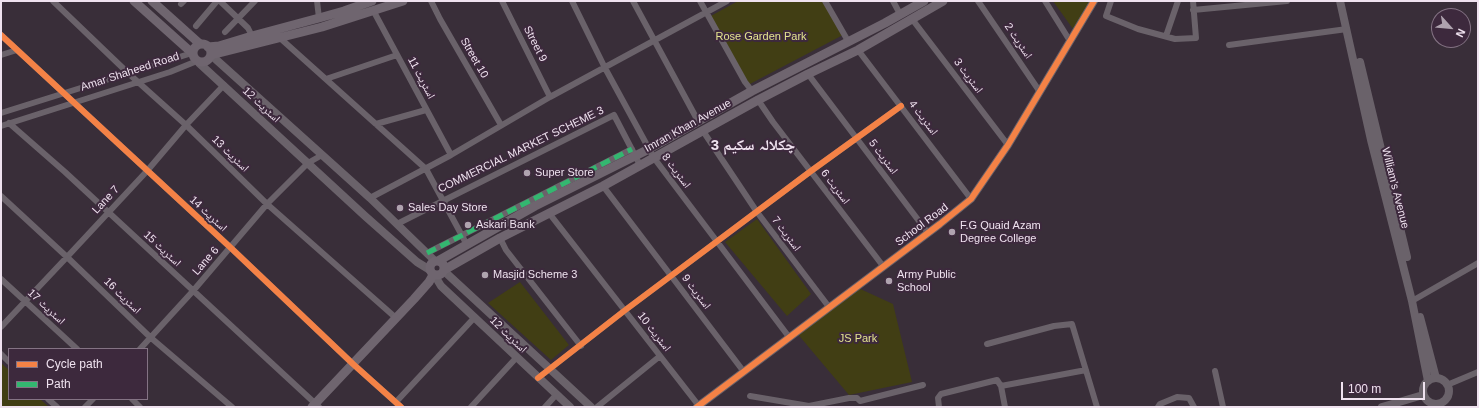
<!DOCTYPE html>
<meta charset="utf-8">
<style>
body{margin:0}
#map{position:relative;width:1479px;height:408px;overflow:hidden;background:#392e39;font-family:Arial,sans-serif}
canvas{display:block}
.frame{position:absolute;inset:0;border:2px solid #efe2ef;pointer-events:none}
.legend{position:absolute;left:8px;top:348px;width:140px;height:52px;box-sizing:border-box;background:#3d293d;border:1px solid #847384;margin:0;padding:5px 7px;list-style:none;font-size:12px;color:#efe2ef}
.legend li{display:flex;align-items:center;gap:8px;height:20px}
.legend b{width:20px;border:1px solid #847384}
.north{position:absolute;left:1431px;top:8px;width:40px;height:40px;box-sizing:border-box;background:#3d293d;border:1px solid #847384;border-radius:50%;rotate:117deg;font-size:11px;font-weight:700;line-height:16px;text-align:center;color:#efe2ef}
.north::after{content:'';display:block;margin:auto;width:14px;height:18px;background:#afa3af;clip-path:polygon(50% 0,100% 100%,50% 72%,0 100%)}
.scale{position:absolute;left:1341px;top:382px;width:84px;height:18px;box-sizing:border-box;border:2px solid #efe2ef;border-top:0;padding-left:5px;font-size:12px;line-height:14px;white-space:nowrap;color:#efe2ef;-webkit-text-stroke:3px #3d293d;paint-order:stroke}
</style>
<div id="map">
<canvas width="1479" height="408"></canvas>
<div class="frame"></div>
<ul class="legend">
<li><b style="height:5px;background:#f48246"></b>Cycle path</li>
<li><b style="height:5px;background:#33b770"></b>Path</li>
</ul>
<div class="north">N</div>
<div class="scale">100 m</div>
</div>
<script>
const context = document.querySelector('canvas').getContext('2d');
context.lineJoin = 'round';
function fillPath(path, color) { context.fillStyle = color; context.fill(path, 'evenodd'); }
const toPath = rows => new Path2D(rows.map(r => 'M' + r).join(''));
function trace(path, color, width, dash) { context.strokeStyle = color; context.lineWidth = width; context.lineCap = dash ? 'butt' : 'round'; context.setLineDash(dash || []); context.stroke(path); }
function label(font, color, halo, rows, align = 'center') {
  context.font = font + ' Arial,"Noto Naskh Arabic",sans-serif'; context.lineWidth = 4; context.setLineDash([]); context.textBaseline = 'middle'; context.strokeStyle = halo; context.fillStyle = color; for (const [text, x, y, turn = 0] of rows) {
    context.save(); context.translate(x, y); context.rotate((+turn || 0) * Math.PI / 180); context.textAlign = isNaN(turn) ? turn : align; if (halo) context.strokeText(text, 0, 0); context.fillText(text, 0, 0); context.restore();
  }
}
fillPath(toPath([
 [738,1,823,1,843,35,746,86,709,17],
 [1053,1,1094,1,1073,29],
 [757,219,811,294,787,316,725,242],
 [520,282,569,345,551,360,488,303],
 [856,287,893,304,912,382,849,395,796,332],
 [1,363,9,370,9,399,40,399,49,407,1,407]
]), '#413e14');
trace(toPath([
 [53,1,128,73,186,125,267,204,396,318],
 [220,1,248,28,252,36],
 [317,1,319,18],
 [431,1,440,19,501,125],
 [502,1,550,97],
 [572,1,605,68,654,158,789,337],
 [633,1,698,121],
 [700,1,745,82,752,91],
 [825,1,848,41],
 [893,1,900,14],
 [978,1,1040,92],
 [1045,1,1070,41],
 [1111,1,1106,16,1138,29,1175,39,1196,38,1193,1],
 [181,4,184,1],
 [373,10,451,155],
 [1193,10,1287,1],
 [912,19,1008,145],
 [196,26,217,1],
 [225,32,255,1],
 [1,35,231,248,353,364,401,407],
 [1166,36,1178,1],
 [280,38,426,169,467,245],
 [1229,45,1347,29],
 [858,50,971,199],
 [1,55,17,50],
 [808,74,928,233],
 [326,79,397,55],
 [758,100,773,122,883,266],
 [1,113,192,53],
 [9,123,65,172,319,407],
 [376,124,426,110],
 [1,126,170,72,197,61],
 [703,131,757,212,829,307],
 [603,186,744,372],
 [1,196,67,257,150,337,232,407],
 [370,198,451,155,550,97,727,1],
 [549,213,699,406],
 [397,224,614,115,640,165],
 [500,238,506,250,581,346],
 [427,253,632,149],
 [1,279,77,349],
 [1412,301,1478,263],
 [1,327,67,257,147,171,186,125,224,85],
 [987,344,1054,326,1072,324,1097,407],
 [140,349,193,291,267,204,308,163,322,155],
 [1,354,9,362],
 [1215,371,1223,407],
 [538,378,624,311,811,171,901,106],
 [1447,385,1478,372],
 [1001,386,1086,370],
 [750,396,809,406,849,398,857,398,860,401,923,385],
 [48,399,57,407],
 [132,399,140,407],
 [396,402,474,318],
 [85,407,93,399],
 [471,407,516,358],
 [545,407,556,395],
 [597,407,660,356],
 [939,407,938,398,941,394,997,380,1001,386,1005,407],
 [1158,407,1160,404,1177,397,1189,398,1194,407]
]), '#6a626a', 6);
trace(toPath([
 [1340,1,1371,140,1412,301,1428,381],
 [211,55,370,198,435,261],
 [1360,62,1407,257],
 [199,63,365,216,417,262,430,270],
 [444,271,591,407],
 [435,276,441,286,570,407],
 [1420,317,1436,378],
 '1423 391a13 13 0 1 1 26 0a13 13 0 1 1-26 0Z',
 [697,407,940,224,971,199,1008,145,1094,1],
 [1382,407,1423,395]
]), '#6a626a', 8);
trace(toPath([
 [134,1,192,53],
 [152,1,200,44],
 '193 53a9 9 0 1 1 18 0a9 9 0 1 1-18 0Z',
 [208,47,219,46,252,36,319,18,344,11,372,1],
 [211,55,322,27,403,1],
 '430 268a7 7 0 1 1 14 0a7 7 0 1 1-14 0Z',
 [438,261,535,206,649,149,752,91,885,23,924,1],
 [444,270,500,238,603,186,758,100,808,74,858,50,943,1],
 [312,407,414,299,429,282,433,275]
]), '#6f656f', 9);
trace(toPath([
 [427,253,632,149]
]), '#33b770', 5, [10, 5]);
trace(toPath([
 [1,35,231,248,353,364,401,407],
 [538,378,624,311,811,171,901,106],
 [697,407,940,224,971,199,1008,145,1094,1]
]), '#f48246', 6);
for (const [x, y, r, color] of [
 [527,173,4,"#afa3af"],
 [400,208,4,"#afa3af"],
 [468,225,4,"#afa3af"],
 [952,232,4,"#afa3af"],
 [485,275,4,"#afa3af"],
 [889,281,4,"#afa3af"]
]) { const dot = new Path2D(); dot.arc(x, y, r, 0, 2 * Math.PI); context.fillStyle = color; context.fill(dot); trace(dot, '#3d293d', 1.5); }
label('11px', '#e3e38f', '#3d293d', [
 ["Rose Garden Park",761,37],
 ["JS Park",858,339]
]);
label('11px', '#efe2ef', '#3d293d', [
 ["اسٹریٹ 2",1018,41,56],
 ["Street 9",535,44,63],
 ["Street 10",474,58,60],
 ["Amar Shaheed Road",130,72,-18],
 ["اسٹریٹ 3",968,76,53],
 ["اسٹریٹ 11",421,78,62],
 ["اسٹریٹ 12",261,105,43],
 ["اسٹریٹ 4",923,118,53],
 ["Imran Khan Avenue",688,126,-29],
 ["COMMERCIAL MARKET SCHEME 3",521,150,-26],
 ["اسٹریٹ 13",230,154,44],
 ["اسٹریٹ 5",883,157,53],
 ["اسٹریٹ 8",676,171,53],
 ["اسٹریٹ 6",835,187,53],
 ["William's Avenue",1395,188,76],
 ["Lane 7",106,200,-47],
 ["اسٹریٹ 14",208,214,43],
 ["School Road",922,225,-37],
 ["اسٹریٹ 7",786,234,53],
 ["اسٹریٹ 15",162,249,43],
 ["Lane 6",206,261,-49],
 ["اسٹریٹ 9",696,292,53],
 ["اسٹریٹ 16",122,296,44],
 ["اسٹریٹ 17",46,307,43],
 ["اسٹریٹ 10",654,332,52],
 ["اسٹریٹ 12",508,335,44]
]);
label('11px', '#efe2ef', '#3d293d', [
 ["Super Store",535,173],
 ["Sales Day Store",408,208],
 ["Askari Bank",476,225],
 ["F.G Quaid Azam",960,226],
 ["Degree College",960,239],
 ["Masjid Scheme 3",493,275],
 ["Army Public",897,275],
 ["School",897,288]
], 'left');
label('bold 15px', '#efe2ef', '#3d293d', [
 ["چکلالہ سکیم 3",753,146]
]);
</script>
